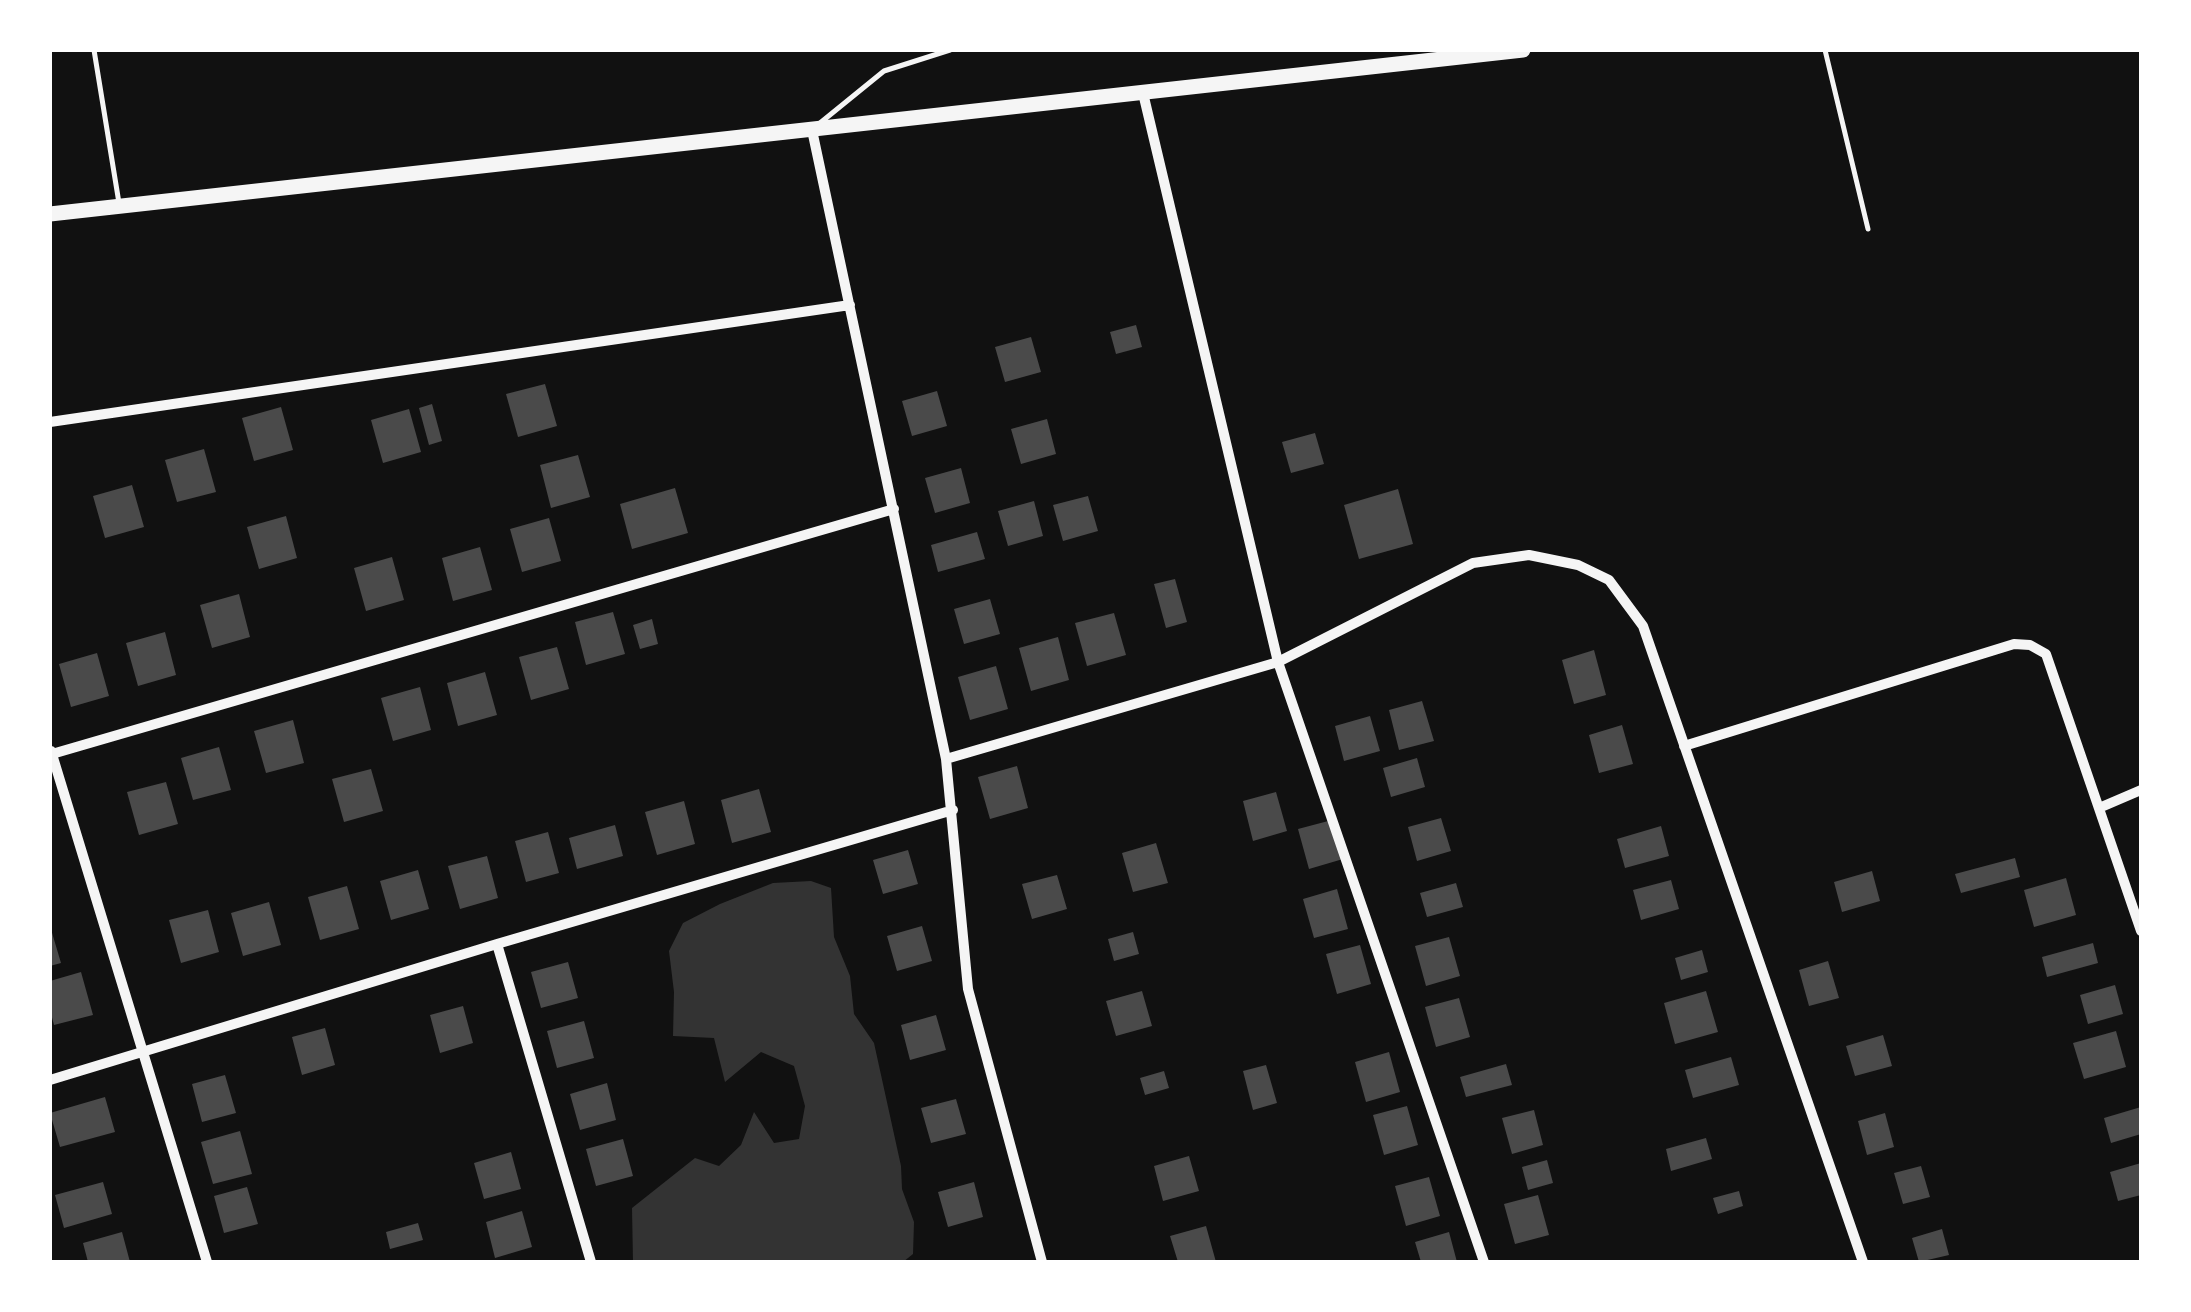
<!DOCTYPE html>
<style>
body{margin:0}
#map{position:relative;width:2191px;height:1312px;overflow:hidden;background:#111;font-family:"Sofia Sans Condensed",sans-serif}
canvas{display:block}
.frame{position:absolute;inset:0;border:52px solid #fff;pointer-events:none}
</style>
<div id="map">
<canvas width="2191" height="1312"></canvas>
<div class="frame"></div>
</div>
<script>
const context = document.querySelector('canvas').getContext('2d');
context.lineJoin = 'round';
function fillPath(path, color) { context.fillStyle = color; context.fill(path, 'evenodd'); }
const toPath = rows => new Path2D(rows.map(r => 'M' + r).join(''));
function trace(path, color, width, dash) { context.strokeStyle = color; context.lineWidth = width; context.lineCap = dash ? 'butt' : 'round'; context.setLineDash(dash || []); context.stroke(path); }
fillPath(toPath([
 [811,881,831,888,834,937,850,976,854,1014,874,1043,901,1166,902,1189,914,1222,913,1254,903,1262,633,1262,632,1208,695,1158,719,1166,741,1145,754,1112,774,1143,799,1139,805,1106,794,1066,761,1052,725,1082,714,1038,673,1036,674,992,669,951,683,923,720,904,773,883]
]), '#333');
fillPath(toPath([
 [1136,325,1142,347,1116,354,1110,332],
 [1031,337,1041,372,1005,382,995,347],
 [545,384,557,426,518,437,506,394],
 [937,391,947,426,912,436,902,401],
 [432,404,442,441,429,445,419,408],
 [281,407,293,450,254,461,242,418],
 [409,409,421,452,383,463,371,420],
 [1047,419,1056,454,1021,464,1011,429],
 [1315,433,1324,464,1291,473,1282,442],
 [204,449,216,492,177,502,165,460],
 [578,455,590,497,551,508,540,465],
 [961,468,970,503,935,513,925,478],
 [132,485,144,527,105,538,93,496],
 [675,488,688,533,632,549,620,504],
 [1398,489,1413,544,1359,559,1344,505],
 [1088,496,1098,531,1063,541,1053,505],
 [1034,501,1043,536,1008,546,998,511],
 [286,516,297,558,259,569,247,527],
 [549,518,561,561,522,572,510,529],
 [977,532,985,559,938,572,931,545],
 [480,547,492,590,453,601,442,558],
 [392,557,404,600,366,611,354,568],
 [1175,579,1187,622,1166,628,1154,584],
 [239,594,250,637,212,648,200,605],
 [990,599,1000,634,964,644,954,609],
 [613,612,625,654,586,665,575,622],
 [1114,613,1126,655,1087,666,1075,623],
 [652,619,658,644,640,649,633,625],
 [165,632,176,675,138,686,126,643],
 [1058,637,1069,680,1031,691,1019,648],
 [557,647,569,689,531,700,519,657],
 [1594,650,1606,695,1574,704,1562,660],
 [97,653,109,696,71,707,59,664],
 [996,666,1008,709,970,720,958,677],
 [485,672,497,715,458,726,447,683],
 [420,687,431,730,393,741,381,698],
 [1422,701,1434,741,1399,750,1389,710],
 [1370,716,1380,751,1344,761,1335,726],
 [293,720,304,763,266,773,254,731],
 [1622,725,1633,764,1599,773,1589,735],
 [219,747,231,790,193,800,181,758],
 [1417,758,1425,787,1391,797,1383,768],
 [1017,766,1028,808,990,819,978,777],
 [371,769,383,811,344,822,332,779],
 [166,782,178,824,139,835,127,792],
 [759,789,771,832,732,843,721,800],
 [1276,792,1287,831,1253,841,1243,801],
 [684,801,695,844,657,855,645,812],
 [1441,818,1451,851,1417,861,1408,827],
 [1332,820,1343,859,1309,869,1298,829],
 [615,825,623,856,577,869,569,838],
 [1661,826,1669,856,1625,868,1617,839],
 [548,832,559,873,526,882,515,841],
 [1156,843,1168,883,1133,892,1122,853],
 [908,850,918,884,883,894,873,860],
 [487,856,498,898,460,909,448,866],
 [2015,858,2020,877,1961,893,1955,874],
 [418,870,429,909,391,920,380,881],
 [1872,871,1880,901,1842,912,1834,882],
 [1057,875,1067,909,1032,919,1022,884],
 [2066,878,2076,915,2034,927,2024,890],
 [1671,880,1679,909,1641,920,1633,890],
 [1456,883,1463,907,1427,917,1420,893],
 [347,886,359,929,320,940,308,897],
 [1337,889,1348,929,1314,938,1303,899],
 [269,902,281,945,243,956,231,913],
 [208,910,219,952,181,963,169,920],
 [50,926,61,963,50,966],
 [922,926,932,961,897,971,887,936],
 [1133,932,1139,954,1114,961,1108,939],
 [1449,937,1460,976,1426,986,1415,946],
 [2093,943,2098,963,2047,977,2042,957],
 [1360,945,1371,984,1337,994,1326,954],
 [1702,950,1708,972,1681,980,1675,958],
 [1828,961,1839,998,1809,1006,1799,970],
 [568,962,578,998,541,1008,531,972],
 [81,972,93,1015,54,1025,50,1010,50,981],
 [2115,985,2123,1014,2088,1024,2080,995],
 [1142,991,1152,1026,1116,1036,1106,1001],
 [1706,991,1718,1032,1675,1044,1664,1003],
 [1459,998,1470,1037,1436,1047,1425,1007],
 [463,1006,473,1043,440,1053,430,1015],
 [936,1015,946,1050,910,1060,901,1025],
 [584,1021,594,1058,557,1068,547,1031],
 [325,1028,335,1065,302,1075,292,1037],
 [2116,1031,2126,1067,2084,1079,2073,1043],
 [1883,1035,1892,1066,1855,1076,1846,1046],
 [1389,1052,1400,1092,1366,1102,1355,1062],
 [1731,1057,1739,1085,1693,1098,1685,1070],
 [1506,1064,1512,1085,1466,1097,1460,1077],
 [1266,1065,1277,1103,1253,1110,1243,1071],
 [1164,1071,1169,1088,1145,1095,1140,1078],
 [225,1075,236,1113,202,1122,192,1084],
 [607,1083,616,1120,580,1130,570,1094],
 [105,1097,115,1132,60,1147,50,1113],
 [956,1099,966,1134,931,1143,921,1108],
 [1407,1106,1418,1145,1384,1155,1373,1115],
 [2141,1107,2141,1134,2111,1143,2104,1118],
 [1534,1110,1543,1145,1512,1154,1502,1118],
 [1885,1113,1894,1147,1867,1155,1858,1121],
 [240,1131,252,1174,213,1184,201,1142],
 [1706,1138,1712,1159,1671,1171,1666,1149],
 [623,1139,633,1176,596,1186,586,1149],
 [511,1152,521,1189,484,1199,474,1163],
 [1189,1156,1199,1191,1163,1201,1154,1166],
 [1547,1160,1553,1183,1528,1190,1522,1167],
 [2141,1163,2141,1195,2118,1201,2110,1172],
 [1921,1166,1930,1197,1903,1204,1894,1173],
 [1429,1177,1440,1216,1406,1226,1395,1186],
 [103,1182,112,1214,64,1228,55,1195],
 [974,1182,983,1217,948,1227,938,1192],
 [247,1187,258,1224,224,1233,214,1196],
 [1739,1191,1743,1206,1718,1214,1713,1198],
 [1538,1195,1549,1235,1515,1244,1504,1204],
 [522,1211,532,1247,495,1258,486,1222],
 [418,1223,423,1240,390,1249,386,1232],
 [1206,1226,1216,1262,1178,1262,1170,1236],
 [1942,1229,1949,1255,1919,1262,1912,1238],
 [122,1232,130,1262,88,1262,83,1243],
 [1449,1232,1457,1262,1421,1262,1415,1242]
]), '#4a4a4a');
trace(toPath([
 [94,50,119,203],
 [1825,50,1868,229],
 [820,123,884,71,950,50]
]), '#f5f5f5', 5);
trace(toPath([
 [1143,93,1278,662,1484,1262],
 [812,130,946,759,968,989,1042,1262],
 [50,422,850,305],
 [1684,746,2014,644,2030,645,2046,654,2141,931],
 [51,751,207,1262],
 [52,754,894,509],
 [946,759,1278,662,1473,563,1529,555,1578,565,1609,580,1643,626,1863,1262],
 [2099,808,2141,790],
 [497,944,591,1262],
 [50,1080,497,944,953,810]
]), '#f5f5f5', 10);
trace(toPath([
 [50,214,1523,50]
]), '#f5f5f5', 15);
</script>
